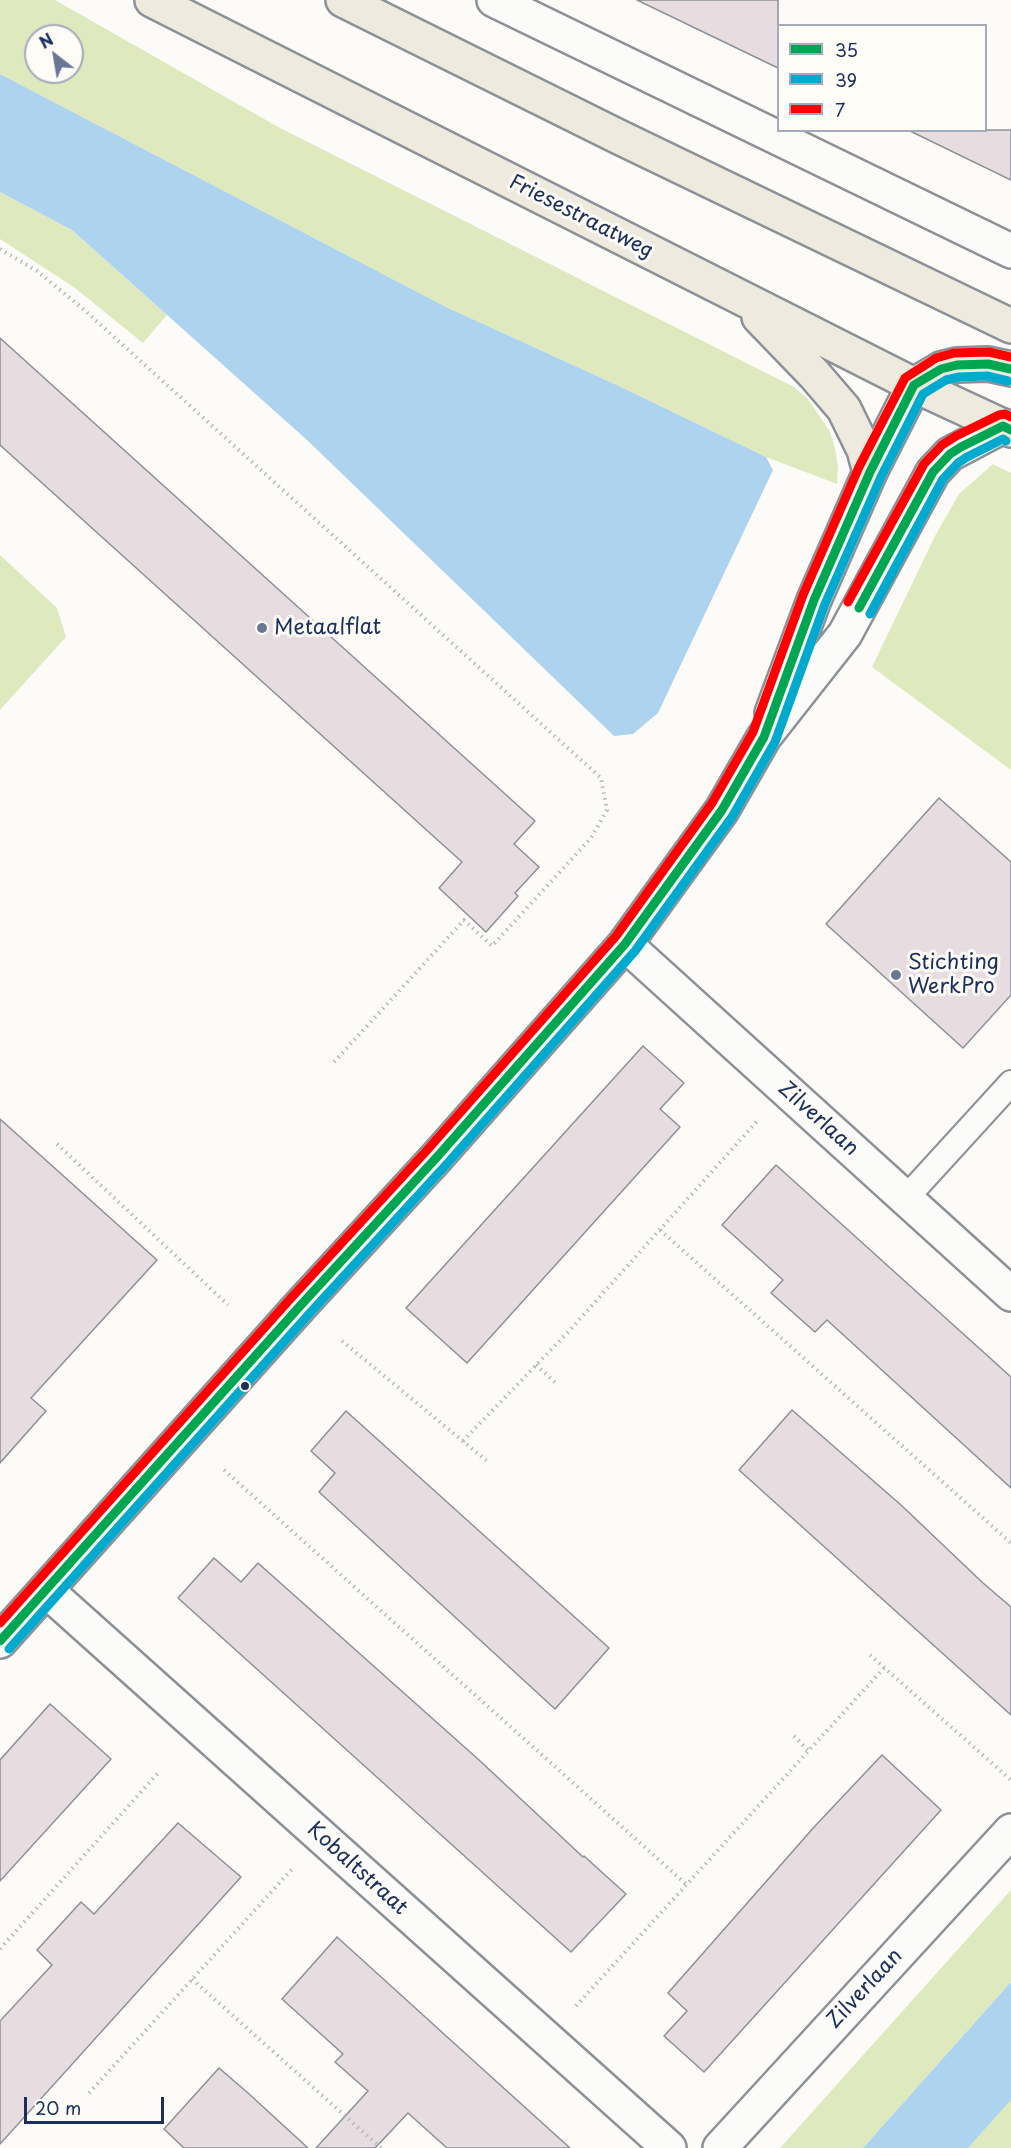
<!DOCTYPE html>
<style>
body{margin:0}
#map{position:relative;width:1011px;height:2148px;overflow:hidden;background:#fcfbf8;font-family:"Playpen Sans",sans-serif}
canvas{display:block}
.legend{position:absolute;left:777px;top:24px;width:210px;height:108px;box-sizing:border-box;background:#fdfcf7;border:2px solid #a3aaba;margin:0;padding:8px 10px;list-style:none;font-size:18px;color:#1b2f5e}
.legend li{display:flex;align-items:center;gap:12px;height:30px}
.legend b{width:30px;border:2px solid #a3aaba}
.north{position:absolute;left:24px;top:24px;width:60px;height:60px;box-sizing:border-box;background:#fdfcf7;border:2px solid #a3aaba;border-radius:50%;rotate:329deg;font-size:16px;font-weight:700;line-height:24px;text-align:center;color:#1b2f5e}
.north::after{content:'';display:block;margin:auto;width:21px;height:27px;background:#6a7694;clip-path:polygon(50% 0,100% 100%,50% 72%,0 100%)}
.scale{position:absolute;left:24px;top:2097px;width:140px;height:27px;box-sizing:border-box;border:3px solid #1b2f5e;border-top:0;padding-left:8px;font-size:18px;line-height:21px;white-space:nowrap;color:#1b2f5e;-webkit-text-stroke:4px #fdfcf7;paint-order:stroke}
</style>
<div id="map">
<canvas width="1011" height="2148"></canvas>
<ul class="legend">
<li><b style="height:8px;background:#00a651"></b>35</li>
<li><b style="height:8px;background:#00a9ce"></b>39</li>
<li><b style="height:8px;background:#f00"></b>7</li>
</ul>
<div class="north">N</div>
<div class="scale">20 m</div>
</div>
<script>
const context = document.querySelector('canvas').getContext('2d');
context.lineJoin = 'round';
function fillPath(path, color) { context.fillStyle = color; context.fill(path, 'evenodd'); }
const toPath = rows => new Path2D(rows.map(r => 'M' + r).join(''));
function trace(path, color, width, dash) { context.strokeStyle = color; context.lineWidth = width; context.lineCap = dash ? 'butt' : 'round'; context.setLineDash(dash || []); context.stroke(path); }
function label(font, color, halo, rows, align = 'center') {
  context.font = font + ' "Playpen Sans",sans-serif'; context.lineWidth = 6; context.setLineDash([]); context.textBaseline = 'middle'; context.strokeStyle = halo; context.fillStyle = color; for (const [text, x, y, turn = 0] of rows) {
    context.save(); context.translate(x, y); context.rotate((+turn || 0) * Math.PI / 180); context.textAlign = isNaN(turn) ? turn : align; if (halo) context.strokeText(text, 0, 0); context.fillText(text, 0, 0); context.restore();
  }
}
fillPath(toPath([
 [0,0,55,0,280,128,794,387,808,399,829,430,835,448,838,466,837,484,766,457,621,387,446,307,0,74],
 [36,36,72,36,72,72,36,72],
 [0,192,72,230,167,315,143,343,75,288,0,239],
 [993,464,1011,473,1011,770,872,667,935,536,959,494],
 [0,555,57,608,66,637,0,710],
 [1011,1890,1011,1982,863,2148,780,2148],
 [1011,2100,1011,2148,968,2148]
]), '#dfe9be');
fillPath(toPath([
 [0,74,446,307,621,387,766,457,773,470,658,713,633,734,614,736,307,440,72,230,0,192],
 [1011,1982,1011,2100,968,2148,863,2148]
]), '#aed3ee');
const building = toPath([
 [637,0,778,0,778,68,637,0],
 [908,130,1011,130,1011,180,908,130],
 [0,338,535,821,514,844,539,867,515,893,518,896,486,932,439,888,462,862,0,445,0,338],
 [939,798,1011,862,1011,995,963,1048,826,924,939,798],
 [643,1046,684,1083,660,1109,680,1127,467,1363,406,1308,643,1046],
 [0,1119,157,1260,31,1398,46,1411,0,1463,0,1119],
 [776,1165,1011,1377,1011,1488,827,1320,815,1332,771,1293,783,1280,722,1225,776,1165],
 [792,1410,901,1505,983,1583,1011,1607,1011,1715,739,1470,792,1410],
 [346,1411,609,1648,555,1709,319,1492,335,1473,311,1451,346,1411],
 [214,1558,241,1582,258,1563,479,1760,583,1857,584,1856,626,1894,571,1952,178,1598,214,1558],
 [50,1704,111,1759,0,1881,0,1760,50,1704],
 [882,1755,941,1810,704,2072,664,2036,687,2011,668,1993,815,1826,882,1755],
 [178,1823,241,1877,0,2144,0,2021,52,1965,37,1950,81,1902,94,1914,178,1823],
 [337,1937,466,2054,570,2148,447,2148,408,2113,375,2148,316,2148,368,2091,335,2062,343,2054,282,1999,337,1937],
 [219,2068,248,2093,308,2148,184,2148,164,2129,219,2068]
]);
fillPath(building, '#e7dde1');
trace(building, '#8c9097', 1.5);
const service = toPath([
 [906,1198,1011,1083]
]);
const minor = toPath([
 [494,0,1011,251],
 [625,944,1011,1294],
 [46,1590,669,2148],
 [720,2148,1011,1831]
]);
const tertiary = toPath([
 [772,713,814,600,870,472,914,385],
 [0,1641,300,1306,437,1157,625,944,722,810,764,737,845,634,933,472,950,454,1003,426]
]);
const trunk = toPath([
 [152,0,914,385,1011,430],
 [343,0,619,137,1011,326],
 [759,317,814,374,844,409,864,450,870,472],
 [914,385,941,369,957,365,988,364,1011,369]
]);
trace(service, '#8c9097', 28);
trace(minor, '#8c9097', 38);
trace(tertiary, '#8c9097', 38);
trace(trunk, '#8c9097', 38);
trace(toPath([
 [0,249,37,271,82,308,601,778,607,810,591,838,492,946,464,920,334,1062],
 [57,1144,228,1305],
 [660,1230,1011,1543],
 [342,1341,487,1461],
 [536,1365,558,1385],
 [463,1441,570,1330,759,1119],
 [224,1470,687,1885],
 [870,1655,1011,1780],
 [794,1736,809,1751],
 [0,1949,159,1772],
 [192,1979,381,2148],
 [576,2006,884,1668],
 [89,2093,294,1867]
]), '#b6b9bd', 4, [1.5, 4.5]);
trace(service, '#fbfbf9', 24);
trace(minor, '#fbfbf9', 33);
trace(tertiary, '#fbfbf9', 33);
trace(trunk, '#eeeade', 33);
trace(toPath([
 [859,608,933,472,950,454,961,447,1003,426,1011,430],
 [0,1641,300,1306,437,1157,625,944,722,810,764,737,814,600,870,472,914,385,941,369,957,365,988,364,1011,369]
]), '#00a651', 9);
trace(toPath([
 [870,614,943,479,958,463,967,457,1003,439,1006,441],
 [9,1649,309,1314,446,1165,635,951,732,817,775,742,825,604,881,477,923,394,946,380,959,377,987,376,1008,381]
]), '#00a9ce', 9);
trace(toPath([
 [848,602,924,464,942,445,956,436,999,415,1005,414,1011,417],
 [0,1623,291,1298,428,1149,616,936,712,803,753,732,803,595,859,467,905,378,936,358,954,353,989,352,1011,357]
]), '#f00', 9);
for (const [x, y, r, color] of [
 [262,628,6,"#6a7694"],
 [896,975,6,"#6a7694"],
 [245,1386,5,"#1b2f5e"]
]) { const dot = new Path2D(); dot.arc(x, y, r, 0, 2 * Math.PI); context.fillStyle = color; context.fill(dot); trace(dot, '#fdfcf7', 2); }
label('21px', '#1b2f5e', '#fdfcf7', [
 ["Friesestraatweg",581,217,27],
 ["Zilverlaan",818,1119,42],
 ["Kobaltstraat",357,1869,42],
 ["Zilverlaan",865,1989,-47]
]);
label('21px', '#1b2f5e', '#fdfcf7', [
 ["Metaalflat",274,628],
 ["Stichting",908,963],
 ["WerkPro",908,987]
], 'left');
</script>
